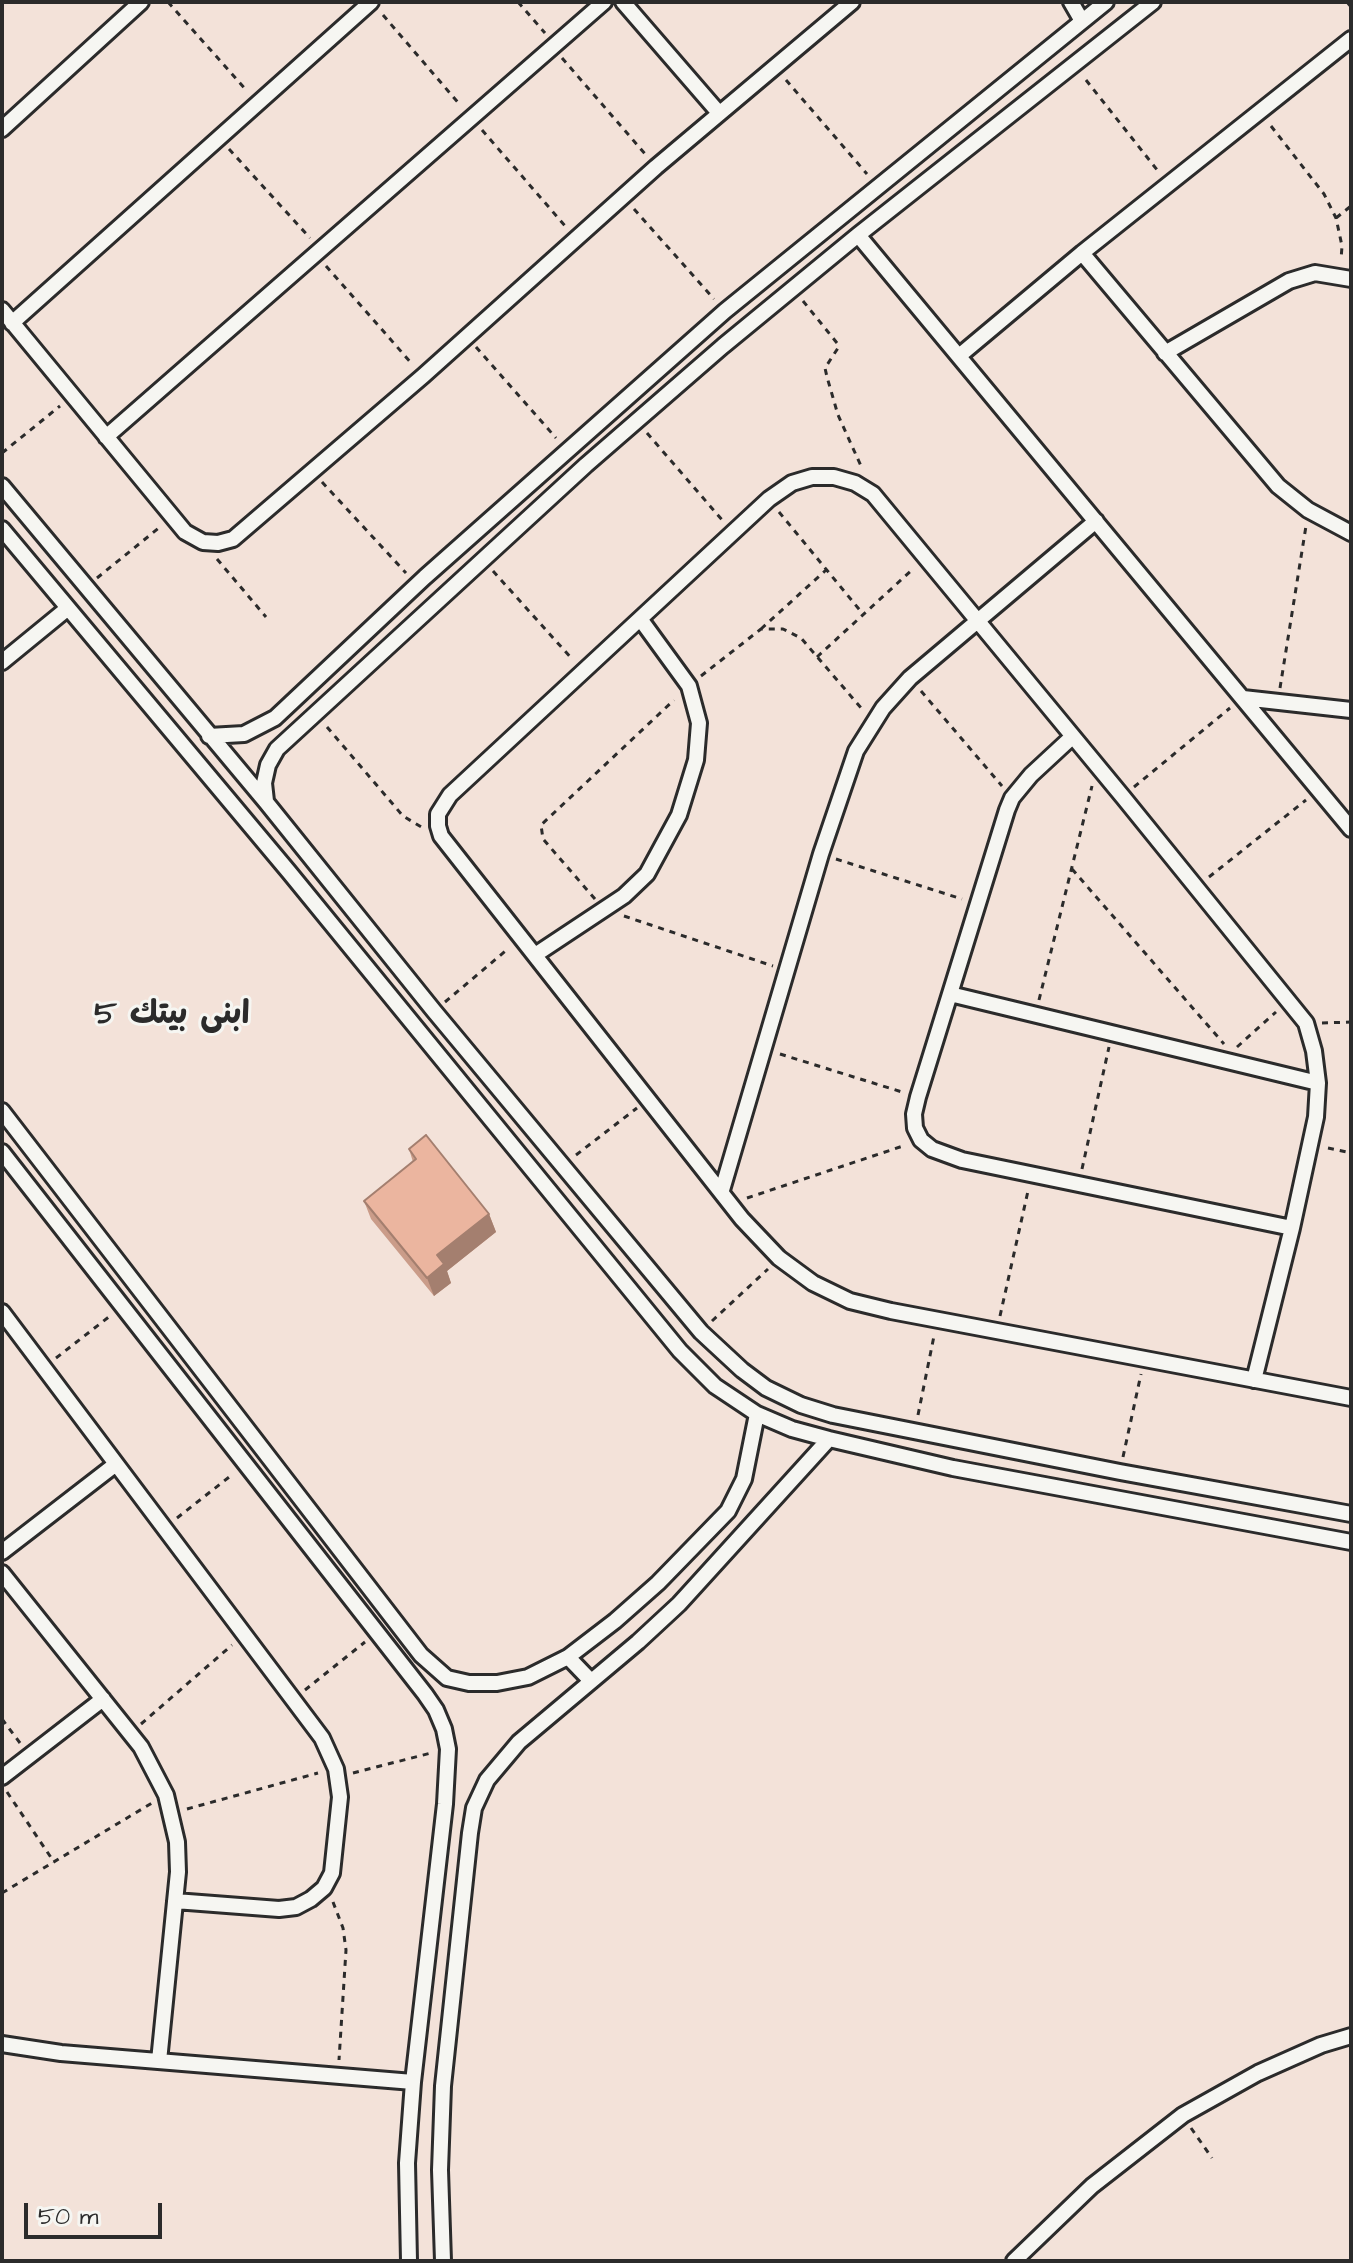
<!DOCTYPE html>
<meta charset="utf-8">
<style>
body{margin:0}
#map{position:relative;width:1353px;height:2263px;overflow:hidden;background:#f3e2d9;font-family:"Architects Daughter",sans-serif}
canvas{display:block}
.frame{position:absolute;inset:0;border:4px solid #2b2b2b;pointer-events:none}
.scale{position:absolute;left:24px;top:2203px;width:138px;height:36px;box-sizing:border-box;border:4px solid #2b2b2b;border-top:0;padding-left:10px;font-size:24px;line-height:28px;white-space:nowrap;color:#2b2b2b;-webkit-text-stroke:6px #f6f6f2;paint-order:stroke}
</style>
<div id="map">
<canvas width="1353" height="2263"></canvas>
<div class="frame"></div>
<div class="scale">50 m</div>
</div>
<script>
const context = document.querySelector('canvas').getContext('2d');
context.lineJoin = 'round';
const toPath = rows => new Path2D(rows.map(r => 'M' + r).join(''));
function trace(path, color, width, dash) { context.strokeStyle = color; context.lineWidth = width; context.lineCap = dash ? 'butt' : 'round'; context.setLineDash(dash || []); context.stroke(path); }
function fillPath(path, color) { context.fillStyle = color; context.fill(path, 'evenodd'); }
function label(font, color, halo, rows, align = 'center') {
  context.font = font + ' "Architects Daughter","Playpen Sans Arabic",sans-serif'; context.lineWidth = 6; context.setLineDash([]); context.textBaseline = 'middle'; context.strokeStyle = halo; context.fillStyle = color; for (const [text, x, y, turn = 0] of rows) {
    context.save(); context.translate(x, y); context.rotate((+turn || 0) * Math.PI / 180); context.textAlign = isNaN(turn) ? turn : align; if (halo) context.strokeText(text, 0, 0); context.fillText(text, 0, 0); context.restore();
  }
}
const street = toPath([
 [623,2,719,113],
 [1071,2,1082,21],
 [2,129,141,2],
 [858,235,1351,829],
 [1082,253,1278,486,1308,510,1351,533],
 [2,310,185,532,203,542,218,543,233,539,423,376,656,167,852,2],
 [12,323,371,2],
 [1165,353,1289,281,1315,273,1351,279],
 [959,356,1082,253,1351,39],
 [106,437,604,2],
 [2,486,266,802,434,1011,701,1332,742,1370,766,1388,801,1405,833,1415,1120,1472,1351,1514],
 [2,529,289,872,680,1351,715,1386,757,1414,792,1429,829,1439,953,1468,1351,1542],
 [2,662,68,608],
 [1243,698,1351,710],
 [209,736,244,734,275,718,425,577,725,311,1106,2],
 [1072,737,1031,775,1012,798,1007,810,918,1097,914,1114,915,1128,921,1140,932,1149,962,1160,1292,1228],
 [266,801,264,783,268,765,277,749,586,465,723,346,858,235,1153,2],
 [535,955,624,896,647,874,679,815,696,760,699,723,689,686,641,620],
 [950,994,1318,1083],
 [2,1111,421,1655,447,1678,469,1683,497,1683,528,1677,568,1657,615,1621,658,1583,728,1511,744,1479,757,1414],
 [2,1152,425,1694,436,1710,444,1729,448,1749,445,1804,413,2082,407,2163,409,2261],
 [722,1190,821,854,856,751,883,708,910,678,1096,521],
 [2,1312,322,1738,336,1769,340,1797,332,1873,324,1888,311,1899,296,1907,279,1909,175,1901],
 [1254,1380,1292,1228,1316,1117,1318,1083,1314,1051,1306,1023,1123,797,873,494,855,483,834,477,812,477,792,483,769,499,450,795,438,814,438,826,441,836,742,1219,779,1258,813,1283,850,1301,891,1311,1351,1398],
 [2,1552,116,1464],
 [2,1573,141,1747,166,1795,177,1842,178,1872,159,2061],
 [568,1657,591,1681],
 [2,1777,103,1699],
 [2,2044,61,2053,413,2082],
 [443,2261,440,2170,443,2086,470,1833,474,1808,487,1780,519,1742,638,1642,679,1604,829,1439],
 [1014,2261,1092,2186,1183,2115,1258,2073,1321,2045,1351,2036]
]);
trace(street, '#2b2b2b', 20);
trace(toPath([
 [168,2,247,91],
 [518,2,545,33],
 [1347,2,1351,7],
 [383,15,461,106],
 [562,58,646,155],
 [786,80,867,174],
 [1086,80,1158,171],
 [1271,126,1324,194,1336,218,1342,246,1341,260],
 [482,130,566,227],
 [229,149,310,238],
 [634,209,714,299],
 [1336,218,1351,206],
 [326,266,413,365],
 [803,301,837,343,838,348,825,368,827,377,838,415,861,466],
 [476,347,556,438],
 [647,433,723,521],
 [2,453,60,406],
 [322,482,406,573],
 [779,512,863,614],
 [217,559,266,617],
 [493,571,573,660],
 [97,578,160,527],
 [761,629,826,570],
 [817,657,914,568],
 [701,676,761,629,783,629,801,638,862,709],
 [1280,688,1306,526],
 [921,691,1002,786],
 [327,727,403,816,423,828],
 [1134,787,1230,708],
 [836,859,962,899],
 [1072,869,1224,1044],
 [1209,877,1306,800],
 [595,899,543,839,541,825,674,700],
 [624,916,773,966],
 [1039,1000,1092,786],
 [445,1002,509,948],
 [1322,1023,1351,1022],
 [1237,1047,1276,1012],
 [780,1054,902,1092],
 [1328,1148,1351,1153],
 [576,1155,637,1108],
 [1082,1169,1109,1047],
 [747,1198,906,1145],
 [1000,1316,1028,1191],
 [712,1321,768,1269],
 [56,1358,110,1316],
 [918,1415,934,1336],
 [1123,1457,1141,1374],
 [177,1518,233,1474],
 [305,1690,365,1642],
 [2,1719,20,1743],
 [141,1724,232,1645],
 [353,1773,431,1753],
 [7,1792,54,1862],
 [187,1809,318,1773],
 [2,1893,152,1803],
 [333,1902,343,1928,346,1950,339,2060],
 [1191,2128,1212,2158]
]), '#2b2b2b', 3, [6, 6]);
trace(street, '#f6f6f2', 14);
fillPath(toPath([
 [409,1149,489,1214,496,1232,447,1271,451,1283,434,1296,371,1219,364,1201,413,1162]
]), '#ca9c89');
fillPath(toPath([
 [489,1214,496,1232,447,1271,451,1283,434,1296,427,1278,437,1255]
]), '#a47f6f');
const building = toPath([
 [426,1135,489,1214,437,1255,444,1264,427,1278,364,1201,416,1159,409,1149,426,1135]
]);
fillPath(building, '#ebb59f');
trace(building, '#a47f6f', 2);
label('bold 32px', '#2b2b2b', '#f6f6f2', [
 ["ابنى بيتك 5",172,1016]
]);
</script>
